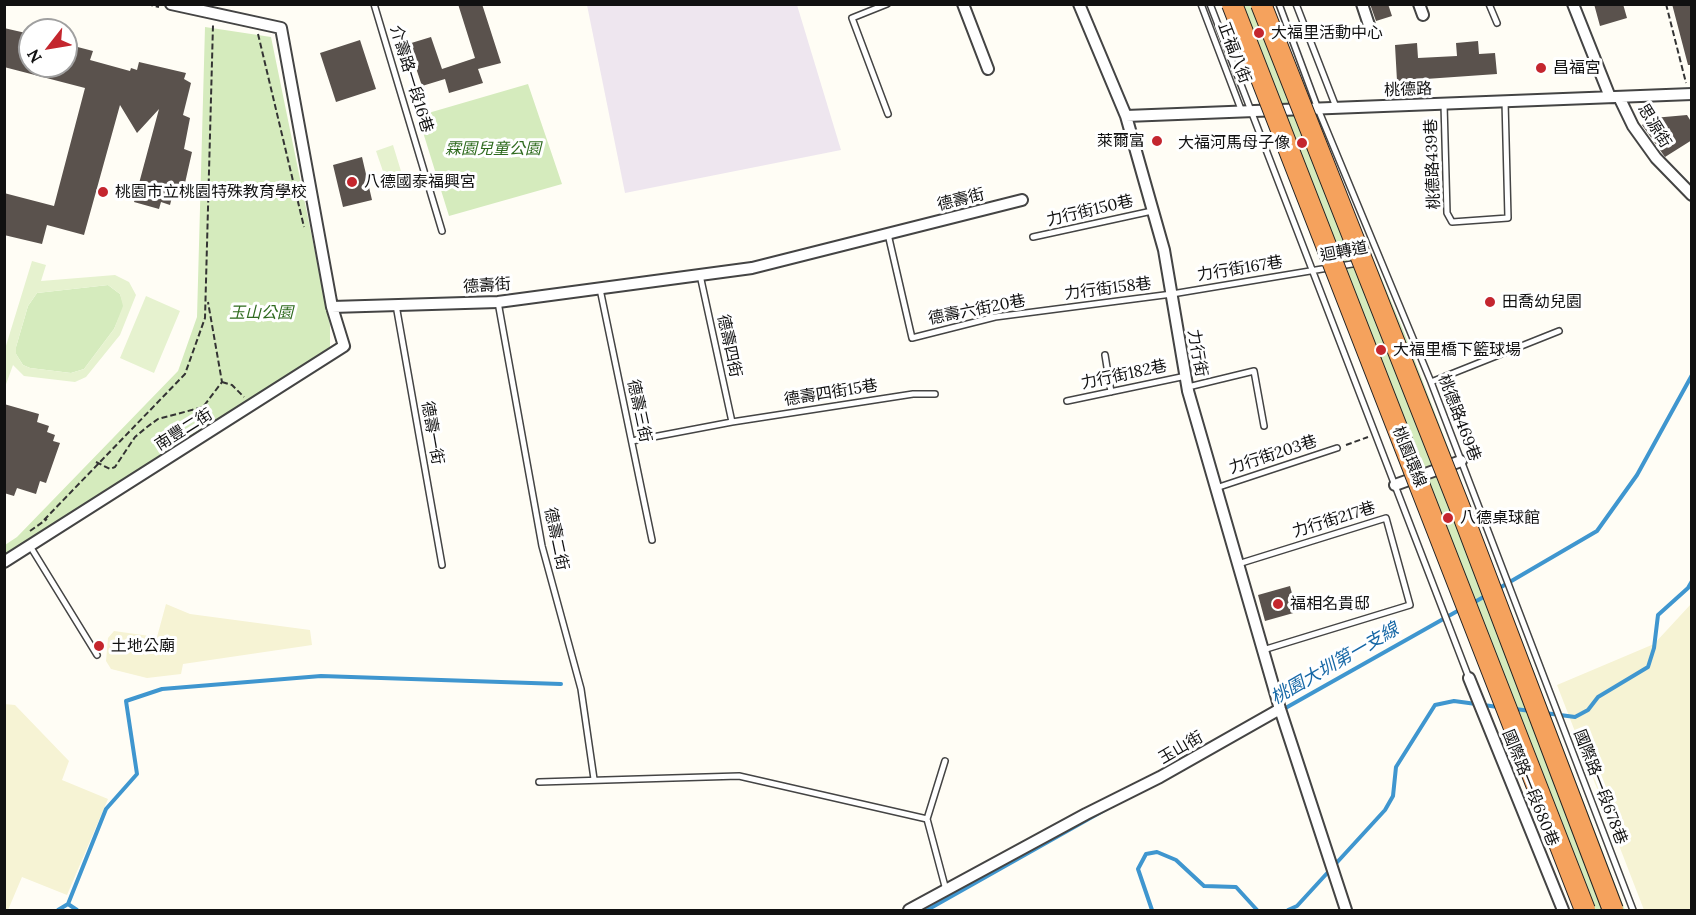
<!DOCTYPE html>
<meta charset="utf-8">
<style>
body{margin:0}
#map{position:relative;width:1696px;height:915px;overflow:hidden;background:#fffdf5;font-family:Lora,serif}
canvas{display:block}
.frame{position:absolute;inset:0;border:6px solid #111;pointer-events:none}
.north{position:absolute;left:18px;top:18px;width:60px;height:60px;box-sizing:border-box;background:#fff;border:2px solid #a0a0a0;border-radius:50%;rotate:239deg;font-size:16px;font-weight:700;line-height:24px;text-align:center;color:#111}
.north::after{content:'';display:block;margin:auto;width:21px;height:27px;background:#c4262e;clip-path:polygon(50% 0,100% 100%,50% 72%,0 100%)}
</style>
<div id="map">
<canvas width="1696" height="915"></canvas>
<div class="frame"></div>
<div class="north">N</div>
</div>
<script>
const context = document.querySelector('canvas').getContext('2d');
context.lineJoin = 'round';
function fillPath(path, color) { context.fillStyle = color; context.fill(path, 'evenodd'); }
const toPath = rows => new Path2D(rows.map(r => 'M' + r).join(''));
function trace(path, color, width, dash) { context.strokeStyle = color; context.lineWidth = width; context.lineCap = dash ? 'butt' : 'round'; context.setLineDash(dash || []); context.stroke(path); }
function label(font, color, halo, rows, align = 'center') {
  context.font = font + ' Lora,"Noto Sans TC",serif'; context.lineWidth = 6; context.setLineDash([]); context.textBaseline = 'middle'; context.strokeStyle = halo; context.fillStyle = color; for (const [text, x, y, turn = 0] of rows) {
    context.save(); context.translate(x, y); context.rotate((+turn || 0) * Math.PI / 180); context.textAlign = isNaN(turn) ? turn : align; if (halo) context.strokeText(text, 0, 0); context.fillText(text, 0, 0); context.restore();
  }
}
fillPath(toPath([
 [587,5,797,5,841,150,625,193]
]), '#eee6ef');
fillPath(toPath([
 [166,604,190,614,310,630,312,645,183,664,181,674,147,678,111,669,106,661,108,638,114,631,157,637],
 [1691,604,1691,910,1644,910,1557,685,1654,644],
 [4,704,15,705,69,761,62,780,108,799,67,895,22,877,8,910,4,910]
]), '#f6f3d4');
fillPath(toPath([
 [1225,5,1273,5,1315,120,1404,332,1625,910,1576,910],
 [205,27,271,37,330,325,330,347,5,556,5,545,17,537,178,371,197,317],
 [528,84,562,184,449,216,418,116],
 [108,285,120,294,124,306,114,329,84,369,71,373,30,368,23,365,16,354,16,347,28,306,37,293]
]), '#d5ebbd');
fillPath(toPath([
 [393,145,404,181,388,186,376,151],
 [32,261,46,265,41,281,115,275,129,282,136,295,120,335,86,377,75,382,24,376,13,365,5,387,5,349],
 [108,285,120,294,123,306,114,329,84,369,71,373,30,368,23,365,16,354,16,347,28,306,37,293],
 [146,296,180,311,154,373,120,358]
]), '#e6f2cf');
trace(toPath([
 [1496,590,1597,531,1637,475,1692,375],
 [1473,603,1487,595],
 [1515,709,1531,711],
 [1282,710,1461,609],
 [1545,713,1575,717,1588,710,1598,697,1648,667,1654,648,1658,615,1688,588,1692,581],
 [58,910,68,904],
 [77,910,68,904,106,809,137,774,126,701,162,689,321,676,561,684],
 [927,910,1108,808],
 [1152,910,1138,869,1146,854,1157,852,1176,860,1204,886,1236,887,1257,910],
 [1288,910,1297,906,1385,810,1393,796,1396,767,1435,705,1454,701,1498,707]
]), '#3f96cf', 4);
fillPath(toPath([
 [458,4,482,4,501,63,478,69,483,83,449,93,445,79,422,86,408,44,431,37,442,69,475,58],
 [1370,4,1388,4,1392,16,1376,21],
 [1594,4,1623,4,1627,18,1600,26],
 [1672,4,1692,4,1692,65,1688,65],
 [4,28,30,34,30,66,66,66,66,44,93,51,90,60,130,71,131,68,137,70,139,62,186,73,184,79,191,83,183,115,190,118,184,149,192,152,183,192,180,191,177,198,172,197,170,205,161,202,159,209,134,202,159,109,137,133,120,105,84,235,47,225,42,244,4,235,4,193,54,206,85,88,4,67],
 [360,40,376,89,336,102,320,53],
 [1478,41,1479,54,1495,53,1497,74,1397,81,1395,45,1417,43,1418,58,1457,56,1456,43],
 [1687,115,1692,123,1692,140,1665,157,1642,125,1653,118],
 [362,157,372,200,343,207,333,165],
 [4,404,39,414,37,422,49,426,47,432,55,435,53,441,60,443,46,483,40,481,36,494,17,488,14,496,4,493],
 [1290,586,1297,612,1265,621,1258,595]
]), '#5a524d');
const lane = toPath([
 [374,4,442,231],
 [887,4,852,18,888,114],
 [1201,4,1242,112],
 [1210,4,1469,678],
 [1279,4,1318,109,1431,382,1633,910],
 [1296,4,1336,107],
 [1489,4,1497,23],
 [1444,104,1447,213,1452,222,1508,218,1505,101],
 [888,234,912,338,995,317,1172,294,1358,263],
 [1033,237,1152,211],
 [700,275,732,422],
 [600,289,652,540],
 [498,302,542,546,581,689,594,779],
 [396,305,442,565],
 [1105,355,1111,392],
 [1431,382,1559,331],
 [1188,387,1254,371,1264,426],
 [1067,401,1186,376],
 [632,441,732,422,913,394,935,394],
 [1216,488,1337,448],
 [30,546,97,655],
 [1238,564,1386,518,1410,605,1263,650],
 [539,782,739,776,927,819,946,890],
 [927,819,945,761]
]);
const street = toPath([
 [963,4,988,69],
 [1079,4,1126,116,1164,250,1188,391,1280,709,1346,910],
 [1362,4,1369,25],
 [1419,4,1423,15],
 [1573,4,1610,97],
 [1619,97,1633,126,1656,158,1692,195],
 [1126,116,1692,94],
 [332,307,498,302,752,268,1022,200],
 [1395,485,1461,461],
 [4,562,344,346,332,307,281,28,171,4],
 [1469,678,1563,910],
 [909,910,1086,814,1160,777,1280,709]
]);
trace(lane, '#444', 8);
trace(street, '#444', 14);
trace(toPath([
 [147,4,159,7],
 [1666,4,1686,83],
 [258,34,304,227],
 [222,382,232,385,244,397],
 [1346,445,1368,437],
 [96,462,110,469,115,467,135,437,147,427,158,419,203,407,222,382,208,302],
 [44,520,185,374,205,318,213,25],
 [30,531,47,519]
]), '#333', 2, [6, 3]);
trace(lane, '#fff', 5);
trace(street, '#fff', 10);
const highwayBridge = toPath([
 [1232,4,1585,910],
 [1261,4,1462,513,1613,910]
]);
trace(highwayBridge, '#222', 22, []);
trace(highwayBridge, '#f5a25d', 20);
for (const [x, y, r, color] of [
 [1259,33,6,"#c4262e"],
 [1541,68,6,"#c4262e"],
 [1157,141,6,"#c4262e"],
 [1302,143,6,"#c4262e"],
 [352,182,6,"#c4262e"],
 [103,192,6,"#c4262e"],
 [1490,302,6,"#c4262e"],
 [1381,350,6,"#c4262e"],
 [1448,518,6,"#c4262e"],
 [1278,604,6,"#c4262e"],
 [99,646,6,"#c4262e"]
]) { const dot = new Path2D(); dot.arc(x, y, r, 0, 2 * Math.PI); context.fillStyle = color; context.fill(dot); trace(dot, '#fff', 2); }
label('16px', '#111', '#fff', [
 ["大福里活動中心",1271,33],
 ["昌福宮",1553,68],
 ["萊爾富",1145,141,"right"],
 ["大福河馬母子像",1290,143,"right"],
 ["八德國泰福興宮",364,182],
 ["桃園市立桃園特殊教育學校",115,192],
 ["田喬幼兒園",1502,302],
 ["大福里橋下籃球場",1393,350],
 ["八德桌球館",1460,518],
 ["福相名貴邸",1290,604],
 ["土地公廟",111,646]
], 'left');
label('16px', '#111', '#fff', [
 ["正福八街",1234,53,69],
 ["介壽路一段16巷",411,79,73],
 ["桃德路",1408,90,-2],
 ["思源街",1654,126,58],
 ["桃德路439巷",1433,164,-92],
 ["德壽街",961,200,-14],
 ["力行街150巷",1090,211,-13],
 ["迴轉道",1344,252,-11],
 ["力行街167巷",1240,269,-9],
 ["德壽街",487,286,-4],
 ["力行街158巷",1108,289,-7],
 ["德壽六街20巷",977,310,-11],
 ["德壽四街",729,346,78],
 ["力行街",1197,353,80],
 ["力行街182巷",1124,375,-12],
 ["德壽四街15巷",831,393,-9],
 ["德壽三街",639,411,78],
 ["桃德路469巷",1459,418,69],
 ["南豐二街",184,430,-32],
 ["德壽一街",432,433,80],
 ["力行街203巷",1273,455,-18],
 ["桃園環線",1409,457,68],
 ["力行街217巷",1334,520,-17],
 ["德壽二街",556,539,78],
 ["玉山街",1181,748,-30],
 ["國際路一段678巷",1600,787,69],
 ["國際路一段680巷",1530,788,68]
]);
label('italic 16px', '#2f6b1f', '#fff', [
 ["霖園兒童公園",493,149],
 ["玉山公園",261,313]
]);
label('italic 18px', '#1768a6', '#fff', [
 ["桃園大圳第一支線",1335,664,-30]
]);
</script>
